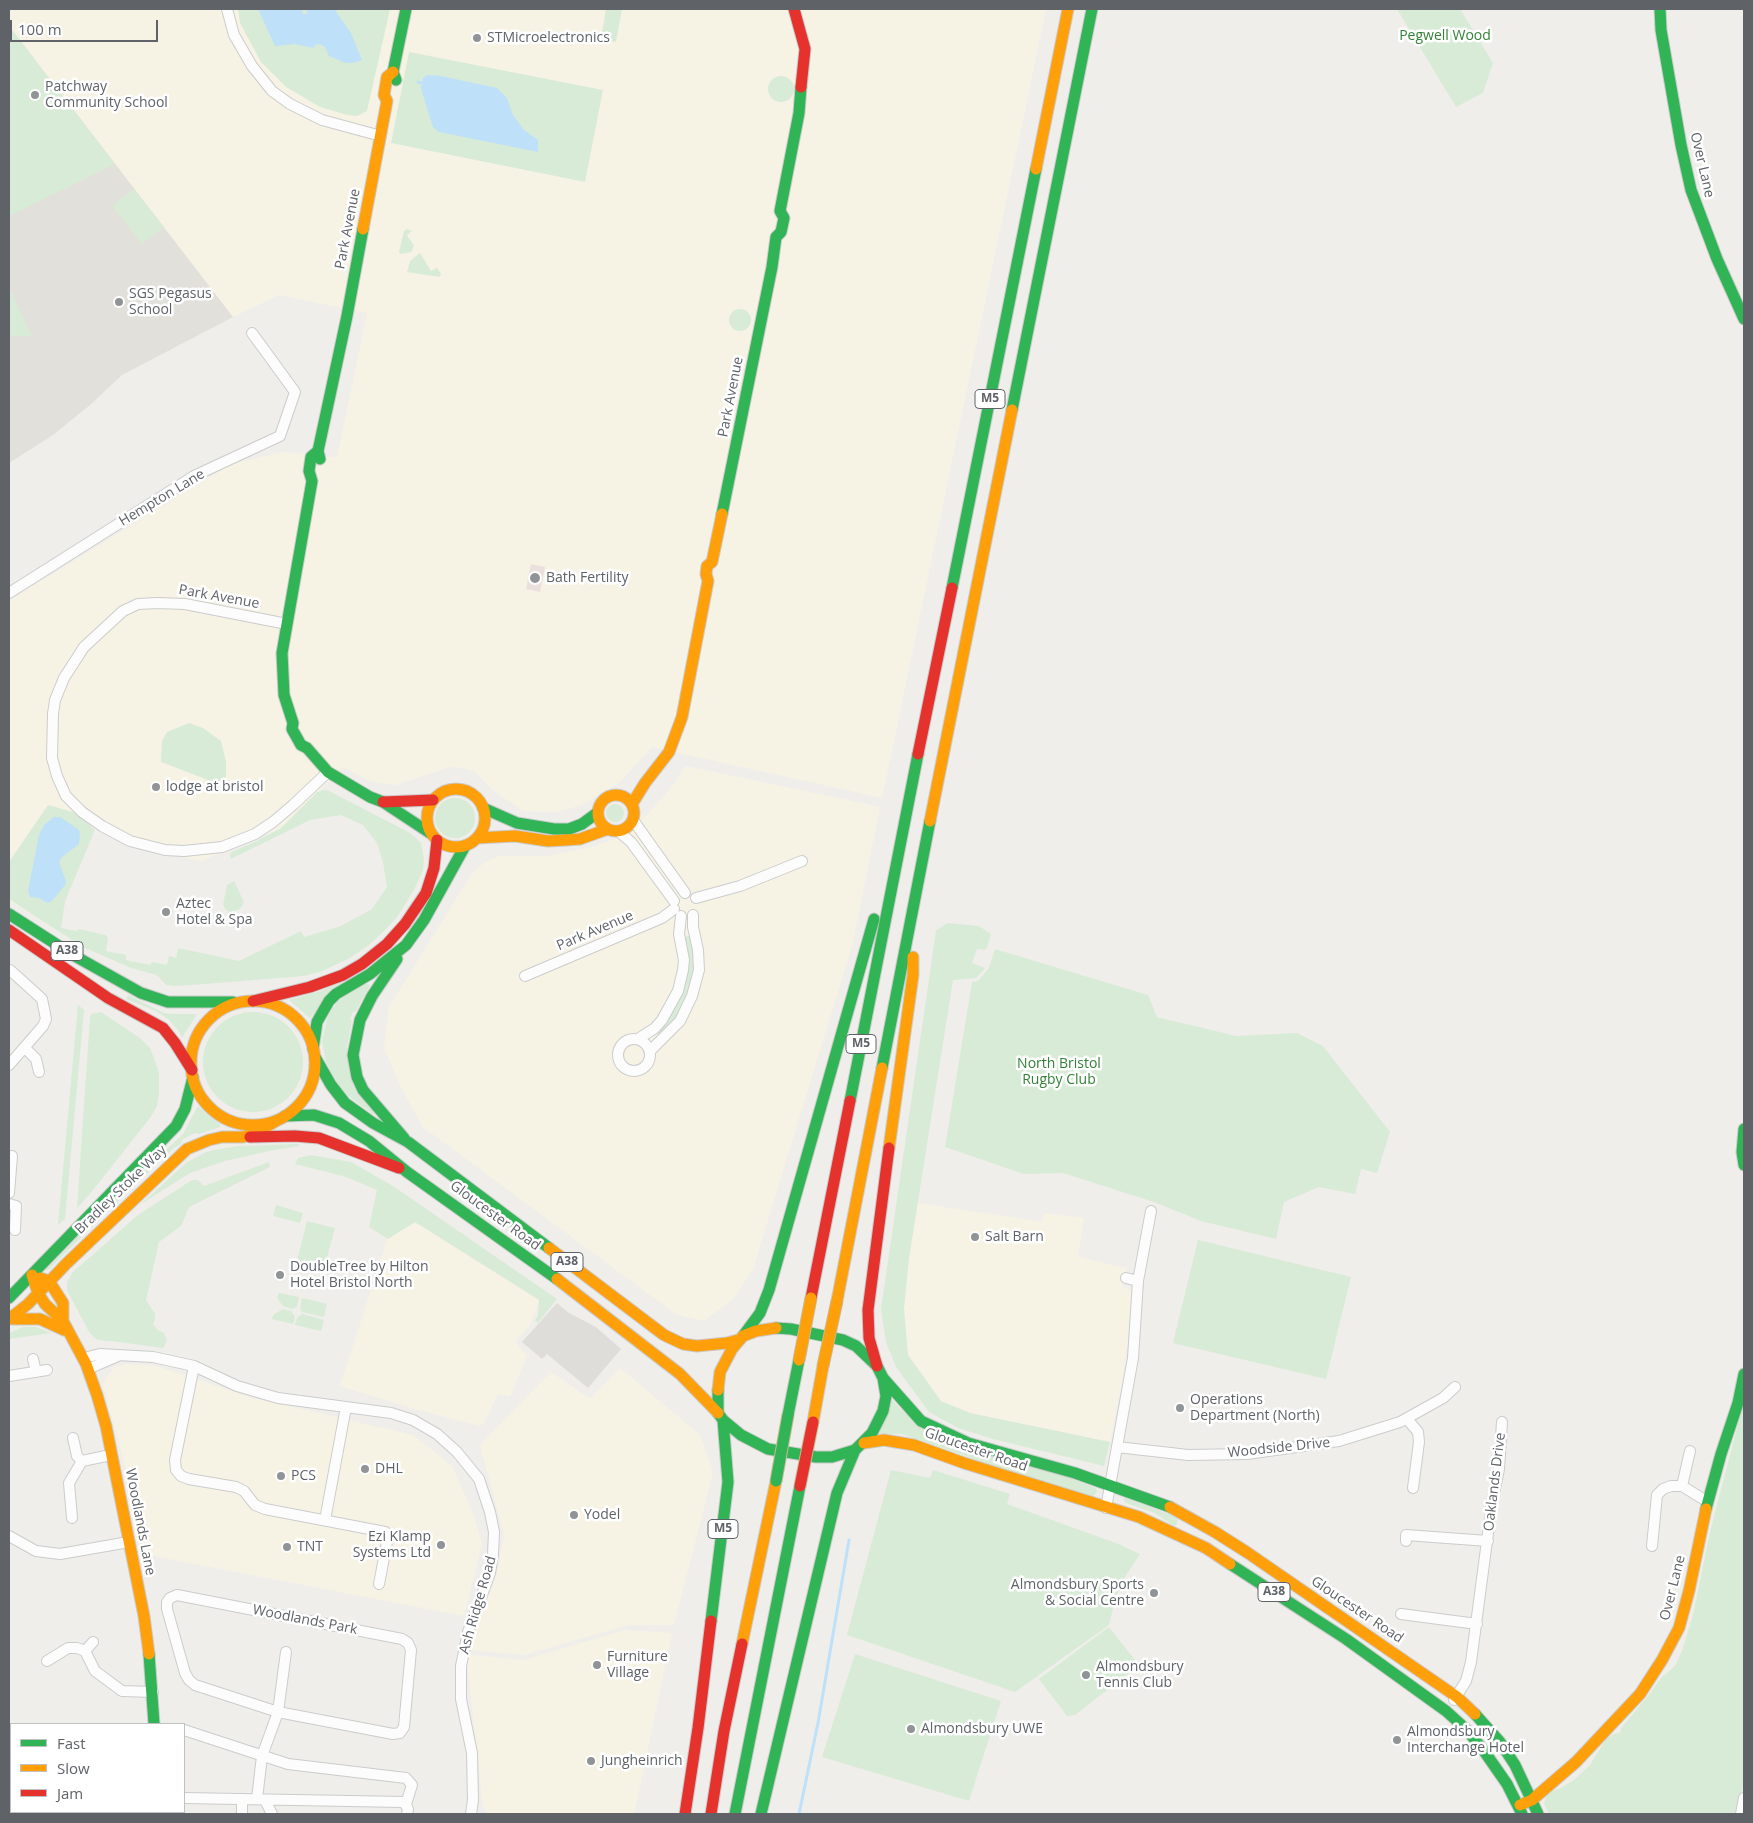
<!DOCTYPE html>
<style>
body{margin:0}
#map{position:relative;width:1753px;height:1823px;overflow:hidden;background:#efeeea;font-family:"Open Sans",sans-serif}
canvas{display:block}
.frame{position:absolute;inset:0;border:10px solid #5f6368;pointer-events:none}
.legend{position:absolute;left:10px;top:1723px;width:175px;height:90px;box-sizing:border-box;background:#fff;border:1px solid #bfc1c3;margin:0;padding:6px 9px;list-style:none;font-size:15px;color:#5f6368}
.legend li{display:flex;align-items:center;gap:10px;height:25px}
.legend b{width:25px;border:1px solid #bfc1c3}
.scale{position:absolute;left:10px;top:20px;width:148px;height:22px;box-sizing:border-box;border:2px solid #5f6368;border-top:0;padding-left:6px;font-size:15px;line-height:18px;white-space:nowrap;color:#5f6368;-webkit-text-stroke:4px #fff;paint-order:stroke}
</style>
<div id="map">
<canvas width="1753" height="1823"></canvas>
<div class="frame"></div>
<ul class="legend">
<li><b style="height:6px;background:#30b455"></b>Fast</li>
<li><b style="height:6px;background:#ff9f0a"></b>Slow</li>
<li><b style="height:6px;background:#e5322d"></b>Jam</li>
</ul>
<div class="scale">100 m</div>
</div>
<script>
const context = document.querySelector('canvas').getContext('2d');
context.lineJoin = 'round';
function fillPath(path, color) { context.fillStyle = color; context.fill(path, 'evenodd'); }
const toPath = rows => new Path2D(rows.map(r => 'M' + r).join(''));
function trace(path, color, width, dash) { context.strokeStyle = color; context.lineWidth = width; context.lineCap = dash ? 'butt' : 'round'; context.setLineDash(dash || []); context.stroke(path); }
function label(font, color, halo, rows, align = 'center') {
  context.font = font + ' "Open Sans",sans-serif'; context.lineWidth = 5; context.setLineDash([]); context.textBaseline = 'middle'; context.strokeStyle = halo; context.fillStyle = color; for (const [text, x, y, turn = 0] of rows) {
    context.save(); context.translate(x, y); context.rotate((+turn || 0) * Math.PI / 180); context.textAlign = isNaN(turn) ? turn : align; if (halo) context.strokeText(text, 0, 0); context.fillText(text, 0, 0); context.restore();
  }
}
fillPath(toPath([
 [9,9,1046,9,882,798,652,747,619,783,582,805,556,812,523,811,490,788,476,772,453,766,395,785,370,781,343,767,282,828,201,861,132,847,83,824,18,906,9,900,9,601,231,464,284,452,337,458,367,313,279,295,233,317,9,26],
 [686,766,880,807,853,942,753,1269,734,1298,704,1321,677,1315,423,1127,400,1086,384,1047,389,1007,471,875,485,862,500,856,549,856,595,846,631,833,672,787],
 [918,1203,1042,1222,1044,1213,1084,1218,1078,1257,1127,1268,1122,1288,1134,1290,1123,1377,1110,1442,970,1413,941,1401,908,1355,904,1309,909,1258],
 [395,1216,460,1241,481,1256,480,1263,541,1295,530,1325,515,1342,527,1356,510,1396,498,1394,484,1423,480,1426,415,1409,340,1386],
 [127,1364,157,1366,249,1397,413,1435,452,1466,474,1516,482,1544,464,1616,149,1555,103,1384,113,1368],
 [620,1368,700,1435,713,1472,674,1625,628,1625,524,1655,469,1650,497,1574,504,1535,480,1445,551,1372,590,1399],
 [625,1630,672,1633,634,1814,488,1814,483,1806,467,1661,468,1655,524,1660]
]), '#f7f3e4');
fillPath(toPath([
 [557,1303,569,1313,596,1327,621,1349,588,1388,547,1354,542,1359,522,1342]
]), '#dfddda');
fillPath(toPath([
 [9,26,233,317,122,375,90,405,53,435,9,463]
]), '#e2e0da');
fillPath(toPath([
 [531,564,545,567,540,592,526,589]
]), '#eae0de');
fillPath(toPath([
 [238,9,390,9,367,111,357,116,347,115,320,107,286,87,261,62,240,23],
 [606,9,622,9,616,42,601,39],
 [1397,9,1460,9,1493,63,1483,93,1456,107],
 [9,26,115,164,9,216],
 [409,52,603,90,585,182,391,143],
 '768 89a13 13 0 1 1 26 0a13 13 0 1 1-26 0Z',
 [134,189,164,227,142,244,112,206],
 [407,229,412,231,407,235,414,246,411,252,401,254,399,252,404,231],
 [420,253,431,271,437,268,441,274,440,277,407,272,410,261],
 [9,287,32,336,9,336],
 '729 320a11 11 0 1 1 22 0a11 11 0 1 1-22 0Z',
 [189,723,203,728,221,741,226,762,226,785,208,780,161,762,162,741,167,732],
 [324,790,329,791,410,833,421,843,424,860,423,870,414,890,397,917,384,931,370,944,350,958,320,972,304,976,205,984,176,986,166,985,157,975,131,968,83,947,9,899,9,862,48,805,77,813,95,830,65,901,61,928,77,931,78,929,106,935,108,938,106,951,126,955,126,960,150,965,152,962,167,965,169,956,176,958,178,948,239,961,301,931,304,937,341,926,372,909,387,887,383,862,377,843,363,825,341,815,310,820,231,859,230,855,232,852,255,842,281,828,317,792],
 '435 818a20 20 0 1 1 40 0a20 20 0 1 1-40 0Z',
 '606 813a9 9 0 1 1 18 0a9 9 0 1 1-18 0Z',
 [234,881,244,902,240,909,230,912,227,911,223,905,227,885],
 [947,923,979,926,991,934,986,950,977,949,972,963,985,968,976,978,953,980,909,1258,904,1309,908,1355,941,1401,970,1413,1110,1442,1104,1466,993,1439,958,1428,929,1412,896,1367,886,1342,881,1309,936,931],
 [692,935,694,971,691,984,682,1008,675,1019,660,1037,656,1033,672,1013,684,988,688,961,685,937],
 [995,949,1148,995,1157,1017,1236,1036,1297,1033,1323,1046,1390,1132,1377,1173,1361,1169,1355,1194,1319,1187,1284,1202,1276,1239,1201,1221,1154,1202,1063,1173,1024,1174,945,1147,972,982,978,981,989,968],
 [346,979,310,1018,289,1000,321,991],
 [365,983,370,985,356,1011,353,1012,350,1018,352,1021,347,1047,374,1115,342,1091,326,1062,322,1041,327,1019,332,1009,338,1001],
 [128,995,164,1013,172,1014,197,1014,182,1038,178,1030,168,1019,156,1011,126,999],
 [78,1005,84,1010,65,1219,58,1225],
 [101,1012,140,1038,150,1048,159,1072,159,1094,157,1106,150,1118,89,1195,77,1208,90,1018,91,1014],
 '203 1062a50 50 0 1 1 100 0a50 50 0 1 1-100 0Z',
 [198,1106,210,1117,220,1124,220,1127,199,1134,195,1133,183,1139,181,1144,174,1148,115,1204,47,1271,46,1270,112,1201,183,1134],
 [299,1144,299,1146,269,1151,225,1161,190,1173,141,1204,186,1163,204,1153,213,1150,239,1146],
 [311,1155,351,1162,393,1186,557,1299,538,1323,535,1321,538,1315,539,1300,415,1222,388,1239,369,1227,377,1190,346,1177,295,1164,298,1158],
 [269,1162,270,1167,189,1207,181,1226,159,1242,146,1300,155,1314,155,1320,153,1324,158,1330,164,1333,167,1341,163,1348,112,1341,105,1341,96,1339,89,1332,67,1290,67,1282,73,1272,138,1215,192,1180,198,1180,204,1186],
 [276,1205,303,1213,300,1223,273,1216],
 [307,1221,335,1228,324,1268,297,1261],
 [1198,1240,1351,1277,1326,1379,1173,1343],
 [279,1293,299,1297,297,1307,292,1309,283,1306,277,1298],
 [302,1298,327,1304,324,1317,302,1312,300,1308],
 [283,1309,291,1311,295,1317,293,1324,272,1319,273,1315],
 [302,1314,324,1320,321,1331,295,1325,297,1318],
 [23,1327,36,1327,51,1333,9,1339,9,1333],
 [890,1398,905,1413,1096,1488,1097,1492,1093,1496,1021,1475,902,1434,879,1434],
 [1744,1401,1744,1783,1736,1814,1549,1814,1544,1803,1548,1792,1561,1788,1574,1780,1590,1765,1606,1739,1614,1734,1620,1733,1621,1728,1648,1696,1661,1678,1675,1666,1682,1651,1693,1615,1710,1532],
 [891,1470,930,1478,933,1470,1010,1494,1007,1504,1116,1543,1140,1554,1126,1575,1116,1597,1109,1625,1015,1692,847,1635],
 [1124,1497,1176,1517,1178,1521,1176,1525,1174,1526,1155,1513,1126,1503,1124,1501],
 [1109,1627,1138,1664,1133,1670,1075,1715,1067,1716,1039,1679],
 [855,1654,1001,1701,969,1801,822,1757]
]), '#d8ebd6');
fillPath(toPath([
 [258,9,303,9,302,13,305,14,308,13,305,9,334,9,351,33,362,60,354,63,345,63,329,56,325,47,322,45,317,44,313,48,295,44,275,46],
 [427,75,441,76,497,88,507,98,513,115,524,130,538,140,538,152,439,132,433,127,421,89,423,78],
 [54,817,60,817,79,830,80,835,79,844,62,857,59,862,66,881,65,885,52,901,47,903,39,898,30,897,28,891,39,835,44,825]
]), '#bfe0f9');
trace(toPath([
 [418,82,422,83],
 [799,1814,818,1723,849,1540]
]), '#bfe0f9', 3);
const street = toPath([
 [227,9,234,35,252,66,272,91,290,104,322,120,381,136],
 [9,593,194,476,280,436,295,392,252,333],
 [287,624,185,604,157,603,138,604,123,611,84,647,64,678,55,700,53,714,52,758,57,776,66,796,82,812,102,826,130,841,165,850,184,851,222,847,255,834,273,822,293,805,328,772],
 [633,820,685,893],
 [618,831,631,842,674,901],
 [696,898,740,886,802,861],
 [525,976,662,918,674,909],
 '618 1055a16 16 0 1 1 32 0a16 16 0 1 1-32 0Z',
 [638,1039,655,1028,662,1020,678,991,683,970,684,960,679,934,681,916],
 [25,1048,36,1059,39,1072],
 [650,1051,680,1021,692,996,699,970,698,950,693,927,693,915],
 [9,1065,43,1026,46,1019,42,999,10,970],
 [9,1193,12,1156],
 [9,1204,16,1206,15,1230],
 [1126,1278,1138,1281],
 [84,1358,100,1354,153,1357,194,1366,237,1386,278,1398,391,1413,413,1420,437,1434,457,1452,479,1479,490,1512,494,1532,493,1554,490,1573,468,1632,461,1666,461,1699,472,1753,473,1800,471,1814],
 [33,1359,36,1372],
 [194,1366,175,1460,176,1470,181,1476,189,1479,236,1487,244,1491,255,1505,265,1509,385,1532,387,1542,379,1584],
 [88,1369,118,1356],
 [9,1376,47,1370],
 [1407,1419,1418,1432,1419,1442,1413,1488],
 [73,1438,77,1456,82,1461,111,1455],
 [1117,1447,1188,1455,1247,1454,1339,1441,1400,1422,1443,1398,1455,1387],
 [1682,1486,1690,1451],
 [1106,1508,1133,1358,1138,1281,1151,1211],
 [72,1518,69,1483,82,1461],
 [325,1520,346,1407],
 [9,1536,36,1551,60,1554,129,1542],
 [1406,1541,1406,1535,1488,1541],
 [1652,1546,1657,1495,1663,1489,1671,1486,1682,1486,1708,1502],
 [177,1595,402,1639,408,1643,411,1650,404,1727,400,1733,393,1734,278,1712,195,1685,189,1680,185,1673,167,1609,167,1602,170,1598,177,1595],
 [1401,1614,1477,1624],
 [85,1651,93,1642],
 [47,1661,68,1648,77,1648,85,1651,95,1671,122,1691,153,1692],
 [1454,1700,1466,1681,1471,1662,1492,1503,1499,1469,1502,1422],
 [184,1730,288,1764,406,1778,412,1785,406,1804],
 [9,1745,11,1745],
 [184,1798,404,1802,408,1809,407,1814],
 [242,1799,242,1814],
 [257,1799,262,1756,278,1712,286,1652],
 [265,1800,272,1814],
 [98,1814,99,1812],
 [1741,1814,1744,1798]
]);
const fast = toPath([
 [1660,9,1661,30,1681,145,1691,190,1717,259,1744,319],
 [396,80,393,72,406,9],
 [1012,410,1092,9],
 [318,451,311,457,309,471,312,481,282,653,284,695,293,723,292,729,301,745,307,748,328,772,370,797,383,802,430,833],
 [320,459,318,451,347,316,363,229],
 [722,514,772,267,776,237,781,232,784,218,780,211,799,113,801,87],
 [952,588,1036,169],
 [483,808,517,823,554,829,569,829,582,824,597,813],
 [9,914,73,955,141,993,168,1002,233,1002],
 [397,959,372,996,360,1020,353,1055,357,1077,363,1090,404,1138],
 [313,1049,317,1022,329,1001,336,994,370,974,406,945,424,920,465,846],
 [315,1057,331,1085,345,1103,373,1123,408,1142,549,1248],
 [882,1068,930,821],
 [850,1101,918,754],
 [285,1116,314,1115,339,1123,369,1141,407,1172,557,1279],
 [1744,1129,1742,1152,1744,1165],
 [9,1298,176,1126,185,1109,193,1077],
 [743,1336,760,1313,769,1290,874,919],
 [883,1378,921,1421,968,1443,1075,1473,1170,1507],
 [718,1390,718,1413,723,1420,741,1435,768,1449,816,1457,832,1457,855,1450,872,1433,883,1411,886,1396,883,1378,877,1366,856,1346,843,1340,791,1329,776,1328],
 [788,1415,799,1360],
 [1706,1509,1721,1454,1738,1403,1744,1374],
 [1230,1564,1346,1639,1446,1711,1467,1730,1484,1751,1507,1784,1522,1814],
 [711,1621,728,1482,723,1420],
 [149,1654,154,1724],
 [1475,1714,1500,1742,1515,1765,1538,1814],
 [735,1814,800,1486],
 [761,1814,837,1493,855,1450]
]);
const slow = toPath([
 [1036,169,1068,9],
 [363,229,387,101,384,95,387,77,393,72],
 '427 818a29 29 0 1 1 58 0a29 29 0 1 1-58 0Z',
 '598 813a18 18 0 1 1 36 0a18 18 0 1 1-36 0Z',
 [632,804,645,783,669,752,682,717,708,581,706,574,707,566,712,562,722,514],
 [930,821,1012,410],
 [477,838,515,836,548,841,566,840,580,839,608,829],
 '191 1063a62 62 0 1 1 124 0a62 62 0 1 1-124 0Z',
 [889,1148,913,975,913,957],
 [549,1248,664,1335,683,1344,697,1346,727,1343,738,1340],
 [32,1275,38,1293,45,1304,63,1321,86,1364,97,1395,106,1426,144,1616,149,1654],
 [40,1278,49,1281,63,1303,63,1321],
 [557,1279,680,1374,718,1413],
 [837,1301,882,1068],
 [9,1319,28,1304,66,1264,187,1149,209,1140,222,1137,243,1137,256,1133,276,1121],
 [12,1319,40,1319,64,1330],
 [718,1390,720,1372,732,1349,743,1336,756,1331,776,1328],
 [813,1422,823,1366],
 [864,1443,884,1440,914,1445,964,1463,1139,1517,1206,1548,1230,1564],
 [1170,1507,1215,1532,1248,1553,1457,1697,1475,1714],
 [742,1644,776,1481],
 [1520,1805,1532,1800,1576,1762,1640,1694,1662,1660,1679,1628,1689,1591,1706,1509],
 [153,1812,153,1814]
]);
const jam = toPath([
 [794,9,805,49,801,87],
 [918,754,952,588],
 [383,802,433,800],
 [9,930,108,998,163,1028,175,1043,192,1070],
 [253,1001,310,987,343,975,362,964,387,944,405,924,426,893,434,868,437,840],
 [250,1137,295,1136,319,1138,399,1168],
 [811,1298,850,1101],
 [877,1366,869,1338,868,1310,889,1148],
 [685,1814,698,1728,711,1621],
 [711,1814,724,1731,742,1644]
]);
trace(street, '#cbcccc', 12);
trace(fast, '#cacacb', 13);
trace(slow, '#cacacb', 13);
trace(jam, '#cacacb', 13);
trace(street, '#fdfcfc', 10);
trace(fast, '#30b455', 11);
trace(slow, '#ff9f0a', 11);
trace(jam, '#e5322d', 11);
const fastBridge = toPath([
 [776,1481,788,1415]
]);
const slowBridge = toPath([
 [799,1360,811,1298],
 [823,1366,837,1301]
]);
const jamBridge = toPath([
 [800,1486,813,1422]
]);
trace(fastBridge, '#c8b996', 13, []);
trace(slowBridge, '#c8b996', 13, []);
trace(jamBridge, '#c8b996', 13, []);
trace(fastBridge, '#30b455', 11);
trace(slowBridge, '#ff9f0a', 11);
trace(jamBridge, '#e5322d', 11);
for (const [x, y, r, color] of [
 [477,38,5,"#919496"],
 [35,95,5,"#919496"],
 [119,302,5,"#919496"],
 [535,578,6,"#919496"],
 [156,787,5,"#919496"],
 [166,912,5,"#919496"],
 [975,1237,5,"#919496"],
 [280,1275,5,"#919496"],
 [1180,1408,5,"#919496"],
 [365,1469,5,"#919496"],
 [281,1476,5,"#919496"],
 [574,1515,5,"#919496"],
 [441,1545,5,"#919496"],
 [287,1547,5,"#919496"],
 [1154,1593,5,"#919496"],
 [597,1665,5,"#919496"],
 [1086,1675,5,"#919496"],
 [911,1729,5,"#919496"],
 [1397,1740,5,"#919496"],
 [591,1761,5,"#919496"]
]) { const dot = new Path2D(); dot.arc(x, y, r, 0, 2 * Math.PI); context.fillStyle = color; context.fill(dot); trace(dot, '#fff', 2); }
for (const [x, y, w] of [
 [990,399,30],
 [67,951,32],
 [861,1044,30],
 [567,1262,32],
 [723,1529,30],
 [1274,1592,32]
]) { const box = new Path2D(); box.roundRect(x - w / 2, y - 9.5, w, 19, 4); context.fillStyle = '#fff'; context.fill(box); trace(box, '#5f6368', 1); }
label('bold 12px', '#5f6368', null, [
 ["M5",990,399],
 ["A38",67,951],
 ["M5",861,1044],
 ["A38",567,1262],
 ["M5",723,1529],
 ["A38",1274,1592]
]);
label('14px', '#348238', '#fff', [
 ["Pegwell Wood",1445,36],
 ["North Bristol",1059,1064],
 ["Rugby Club",1059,1080]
]);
label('14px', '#5f6368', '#fff', [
 ["STMicroelectronics",487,38],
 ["Patchway",45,87],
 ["Community School",45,103],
 ["SGS Pegasus",129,294],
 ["School",129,310],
 ["Bath Fertility",546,578],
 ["lodge at bristol",166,787],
 ["Aztec",176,904],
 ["Hotel & Spa",176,920],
 ["Salt Barn",985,1237],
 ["DoubleTree by Hilton",290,1267],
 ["Hotel Bristol North",290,1283],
 ["Operations",1190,1400],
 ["Department (North)",1190,1416],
 ["DHL",375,1469],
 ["PCS",291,1476],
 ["Yodel",584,1515],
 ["Ezi Klamp",431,1537,"right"],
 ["Systems Ltd",431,1553,"right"],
 ["TNT",297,1547],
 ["Almondsbury Sports",1144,1585,"right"],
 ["& Social Centre",1144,1601,"right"],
 ["Furniture",607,1657],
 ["Village",607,1673],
 ["Almondsbury",1096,1667],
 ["Tennis Club",1096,1683],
 ["Almondsbury UWE",921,1729],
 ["Almondsbury",1407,1732],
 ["Interchange Hotel",1407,1748],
 ["Jungheinrich",601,1761]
], 'left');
label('14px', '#5f6368', '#fff', [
 ["Over Lane",1702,165,77],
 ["Park Avenue",348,229,-79],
 ["Park Avenue",731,397,-79],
 ["Hempton Lane",162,498,-31],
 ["Park Avenue",219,597,10],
 ["Park Avenue",595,931,-23],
 ["Bradley Stoke Way",121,1190,-44],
 ["Gloucester Road",495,1216,36],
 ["Woodside Drive",1279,1448,-6],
 ["Gloucester Road",976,1450,19],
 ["Oaklands Drive",1495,1482,-83],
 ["Woodlands Lane",140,1522,79],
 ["Over Lane",1673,1588,-76],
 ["Ash Ridge Road",478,1605,-74],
 ["Gloucester Road",1357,1610,34],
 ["Woodlands Park",305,1620,11]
]);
</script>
